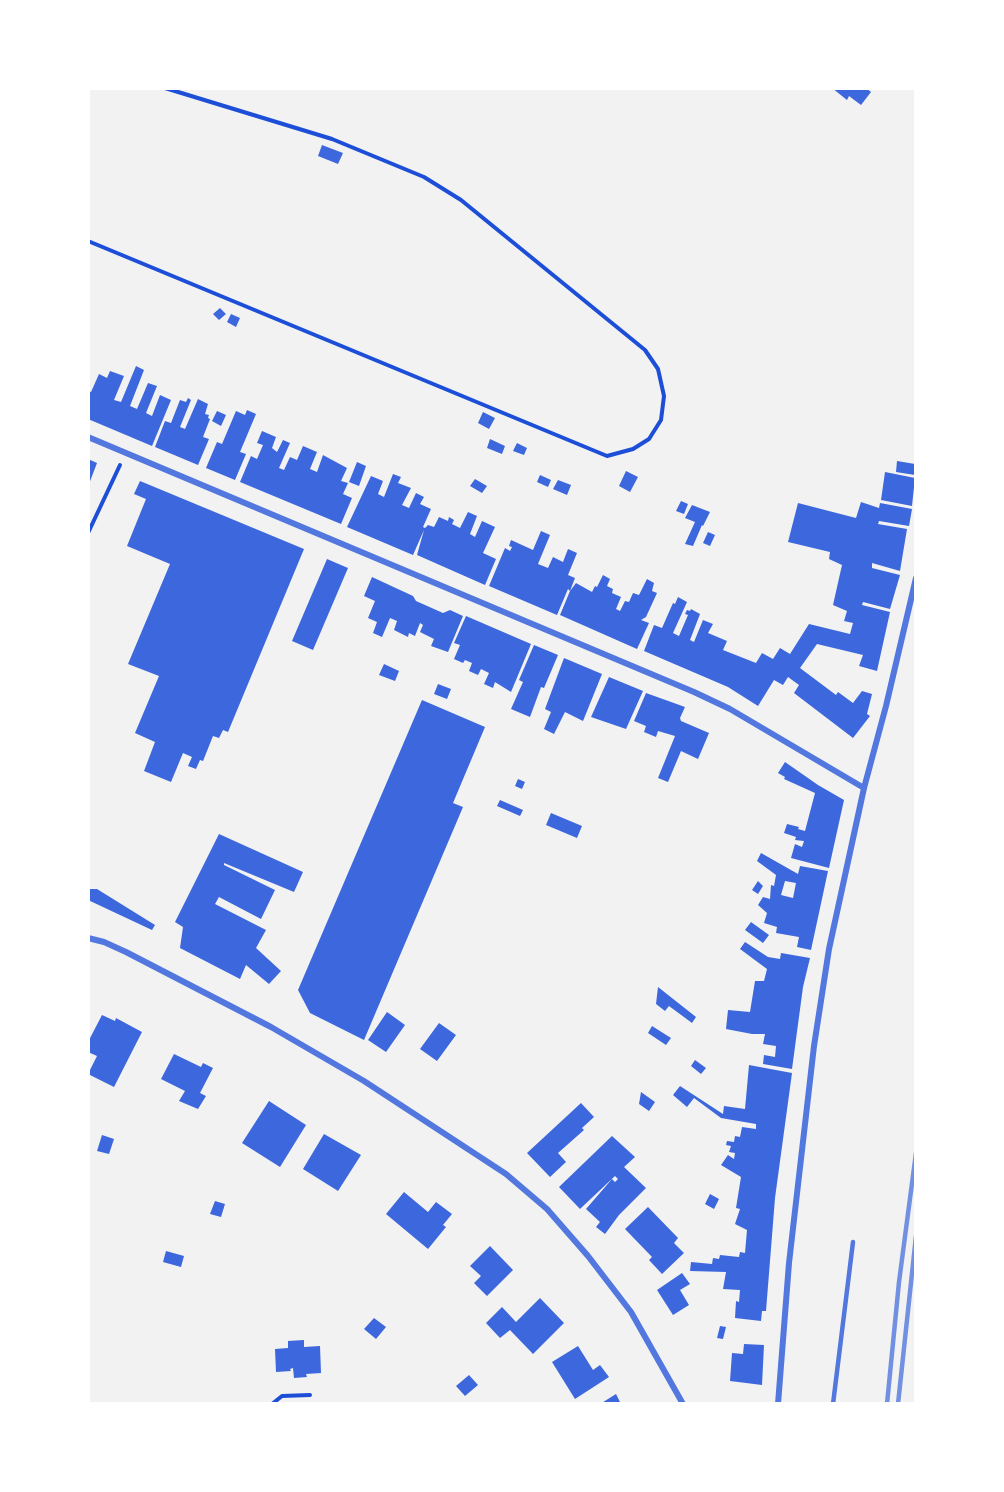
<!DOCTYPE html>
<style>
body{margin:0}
#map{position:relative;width:1004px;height:1492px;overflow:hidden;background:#f2f2f2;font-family:Georgia,serif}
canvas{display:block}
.frame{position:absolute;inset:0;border:90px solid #fff;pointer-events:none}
</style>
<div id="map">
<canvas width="1004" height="1492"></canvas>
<div class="frame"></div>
</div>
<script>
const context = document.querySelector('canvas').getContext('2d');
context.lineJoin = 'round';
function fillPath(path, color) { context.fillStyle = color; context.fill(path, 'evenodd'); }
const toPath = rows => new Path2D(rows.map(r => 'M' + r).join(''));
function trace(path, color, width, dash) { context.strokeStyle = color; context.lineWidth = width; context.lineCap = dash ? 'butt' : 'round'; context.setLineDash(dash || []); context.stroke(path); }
fillPath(toPath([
 [832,88,866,88,871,92,861,105,849,96,847,100],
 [322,145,343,153,338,164,318,156],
 [220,308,226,314,219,320,213,314],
 [231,314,240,318,236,327,227,322],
 [136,366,144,370,130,406,137,409,148,383,157,386,146,413,152,416,160,395,171,400,152,446,88,419,88,391,91,392,99,374,107,378,110,371,124,376,114,400,121,402],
 [188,398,191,400,180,427,185,429,198,399,208,404,205,414,209,415,208,418,210,419,203,437,209,439,198,465,155,447,165,421,171,423,180,400,186,402],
 [247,410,256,414,240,452,246,454,235,480,206,468,217,442,222,444,236,411,245,415],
 [217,411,226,415,221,426,212,421],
 [483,412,495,418,489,429,478,423],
 [262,431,276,437,272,448,277,452,283,440,290,443,279,468,284,470,290,457,297,460,303,446,317,452,310,469,317,472,323,455,347,468,341,481,348,483,343,494,352,498,341,524,240,482,251,456,257,459,263,445,257,443],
 [490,439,505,446,502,454,487,448],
 [517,443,527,448,524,455,513,451],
 [88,459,97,463,89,484,88,484],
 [897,461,915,464,915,475,896,472],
 [357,462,366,466,359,486,349,482],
 [626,471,638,477,630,492,619,486],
 [885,472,915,478,912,506,881,500],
 [393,474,401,477,398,483,411,488,402,505,409,508,416,493,424,497,420,504,431,509,423,527,425,528,428,525,434,527,439,517,448,521,449,517,454,520,452,524,460,528,468,512,477,516,470,534,475,537,482,521,495,527,483,553,496,559,485,585,417,555,424,530,413,555,347,527,371,476,383,481,378,494,384,497],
 [540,475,551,480,548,487,537,482],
 [475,479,487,486,482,493,470,486],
 [558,480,571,485,567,495,553,489],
 [140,481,304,549,228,732,223,730,219,738,213,736,203,761,200,760,196,769,188,766,192,757,183,753,171,782,144,771,155,742,135,733,159,676,128,664,170,564,127,546,146,499,134,494],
 [681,501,688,504,684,514,676,511],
 [861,502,879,508,880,503,912,509,909,526,879,521,878,524,907,529,900,571,872,563,872,568,900,575,890,609,863,602,862,605,890,612,877,671,859,666,863,655,817,644,800,668,836,695,838,692,853,703,862,691,872,694,867,714,870,716,853,738,794,693,799,685,788,677,783,685,774,680,758,706,728,687,644,651,654,625,662,628,673,603,675,604,678,597,687,602,673,633,679,636,688,615,685,614,687,610,690,611,691,609,700,614,690,640,694,642,703,620,713,624,708,633,727,641,723,650,756,663,762,653,773,659,780,648,790,654,809,624,850,634,853,623,844,621,847,611,833,605,842,565,829,559,830,552,788,542,798,503,856,518],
 [692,505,710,512,703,526,702,525,693,546,685,544,695,522,685,518],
 [541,531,550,535,538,564,548,568,553,557,563,562,568,549,577,553,568,575,575,578,570,591,576,583,592,592,595,586,597,587,603,575,610,579,607,586,613,589,612,593,621,597,616,609,620,611,625,601,629,602,633,593,639,595,647,579,654,583,652,591,657,593,646,617,641,620,649,623,637,649,560,615,570,591,568,589,557,615,489,586,505,548,510,551,512,547,509,546,511,540,533,550],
 [708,532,715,535,710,546,703,543],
 [327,559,348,568,313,650,292,641],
 [372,577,413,596,416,601,443,613,450,610,463,616,448,652,431,646,434,639,420,632,423,625,420,623,415,636,409,633,408,637,394,630,397,621,390,618,382,637,373,633,377,622,368,618,375,601,364,596],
 [466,616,531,644,511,692,495,682,493,688,484,684,489,673,481,669,478,675,469,671,472,663,465,660,463,663,454,659,460,645,454,643],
 [534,645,558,655,544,688,541,687,530,717,511,709,523,682,519,680],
 [564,658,602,674,583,721,565,712,554,734,544,729,551,712,545,709],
 [384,664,399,671,395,681,379,675],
 [609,677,643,691,626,729,591,717],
 [438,684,451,689,447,699,434,694],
 [646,693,685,707,680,718,681,721,709,733,698,759,681,751,668,782,658,778,675,736,658,731,656,737,644,732,646,726,634,721],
 [422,700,485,727,453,803,463,807,364,1040,310,1013,298,990],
 [785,762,818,785,844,800,829,868,791,858,795,844,802,847,804,841,795,840,796,837,784,833,787,824,799,827,798,829,805,831,815,793,784,779,785,777,778,773],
 [518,779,525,782,522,789,515,786],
 [500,800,523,810,520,816,497,806],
 [551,813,582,826,577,838,546,825],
 [219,834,303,872,294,892,224,863,224,865,275,890,261,919,219,897,215,904,266,930,256,948,281,971,269,984,246,965,240,979,180,948,183,927,175,922],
 [761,853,798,874,800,866,828,871,811,950,797,947,799,937,776,933,777,927,764,923,767,913,758,905,763,897,770,899,771,885,774,886,776,875,757,861],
 [785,881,796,883,793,898,781,895],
 [758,881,763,886,758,894,752,890],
 [88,889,97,889,155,925,152,930,88,900],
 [751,922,769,935,763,943,745,930],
 [745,942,768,957,780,959,781,953,810,958,803,987,792,1069,763,1064,764,1055,775,1057,776,1046,763,1044,765,1034,752,1034,726,1029,728,1010,750,1012,755,981,764,981,767,969,740,949],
 [658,987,696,1017,692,1023,669,1006,665,1011,656,1004],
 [387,1012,405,1025,386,1052,368,1040],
 [102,1015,115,1021,116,1018,142,1032,114,1087,88,1074,97,1056,88,1052,88,1042],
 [439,1023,456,1035,437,1061,420,1049],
 [652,1026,671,1038,666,1045,648,1033],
 [174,1054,201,1067,203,1063,213,1068,200,1093,206,1096,198,1109,179,1101,185,1091,161,1079],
 [695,1060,706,1068,701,1074,691,1066],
 [749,1065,792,1073,775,1198,766,1311,762,1311,761,1321,735,1318,736,1301,739,1302,740,1290,723,1289,726,1272,690,1271,691,1262,712,1264,713,1258,719,1259,720,1255,739,1257,740,1252,745,1253,747,1230,735,1224,740,1209,736,1208,741,1177,721,1165,728,1155,734,1159,735,1153,729,1152,731,1146,726,1145,727,1141,734,1142,735,1136,740,1137,742,1127,756,1129,756,1124,721,1118,694,1098,687,1107,673,1095,680,1086,723,1114,724,1106,745,1109],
 [641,1092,655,1102,649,1111,639,1104],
 [269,1101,306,1125,280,1167,242,1143],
 [581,1103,594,1117,582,1128,584,1130,558,1153,566,1162,550,1177,527,1153],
 [324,1134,361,1155,338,1191,303,1169],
 [102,1135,114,1139,109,1154,97,1151],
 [612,1136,635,1157,624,1167,646,1188,619,1215,605,1234,596,1227,600,1222,586,1209,612,1179,615,1182,618,1179,615,1176,580,1209,559,1187],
 [404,1192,428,1212,436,1202,452,1214,443,1225,446,1227,428,1249,386,1214],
 [710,1194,719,1199,714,1209,705,1204],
 [215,1201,225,1204,221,1217,210,1214],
 [648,1207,678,1238,674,1243,684,1253,662,1274,649,1260,652,1257,625,1229],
 [490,1246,513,1270,487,1296,474,1283,481,1276,470,1266],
 [166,1251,184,1256,181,1267,163,1262],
 [682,1273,690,1284,680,1290,689,1305,673,1315,657,1290],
 [540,1298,564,1323,533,1354,510,1330,500,1338,486,1323,502,1307,516,1322],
 [374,1318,386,1327,376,1339,364,1329],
 [720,1326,726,1327,723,1339,717,1338],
 [304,1340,304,1347,320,1346,321,1373,306,1374,307,1377,294,1378,293,1368,290,1369,291,1371,276,1372,275,1349,288,1348,288,1341],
 [744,1344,764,1345,762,1385,730,1381,732,1353,743,1354],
 [578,1346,593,1370,600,1365,609,1377,575,1399,552,1362],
 [469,1375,478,1385,465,1396,456,1386],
 [616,1394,621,1404,600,1404]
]), '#3d67dc');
trace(toPath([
 [88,241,607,456,633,449,649,439,661,420,664,396,658,369,645,350,461,200,424,177,332,139,165,88],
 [88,533,120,465],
 [272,1404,282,1396,310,1395]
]), '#1d4ed8', 4);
trace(toPath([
 [833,1404,853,1242]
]), '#5277de', 4.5);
trace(toPath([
 [88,437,694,692,730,709,864,788],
 [88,938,104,942,126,952,271,1027,364,1081,506,1174,547,1209,588,1256,631,1312,683,1404],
 [778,1404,789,1263,814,1046,829,949,864,788,886,706,916,578]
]), '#5277de', 6);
trace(toPath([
 [887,1404,899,1282,916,1153],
 [898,1404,916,1236]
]), '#7290e2', 4.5);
</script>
